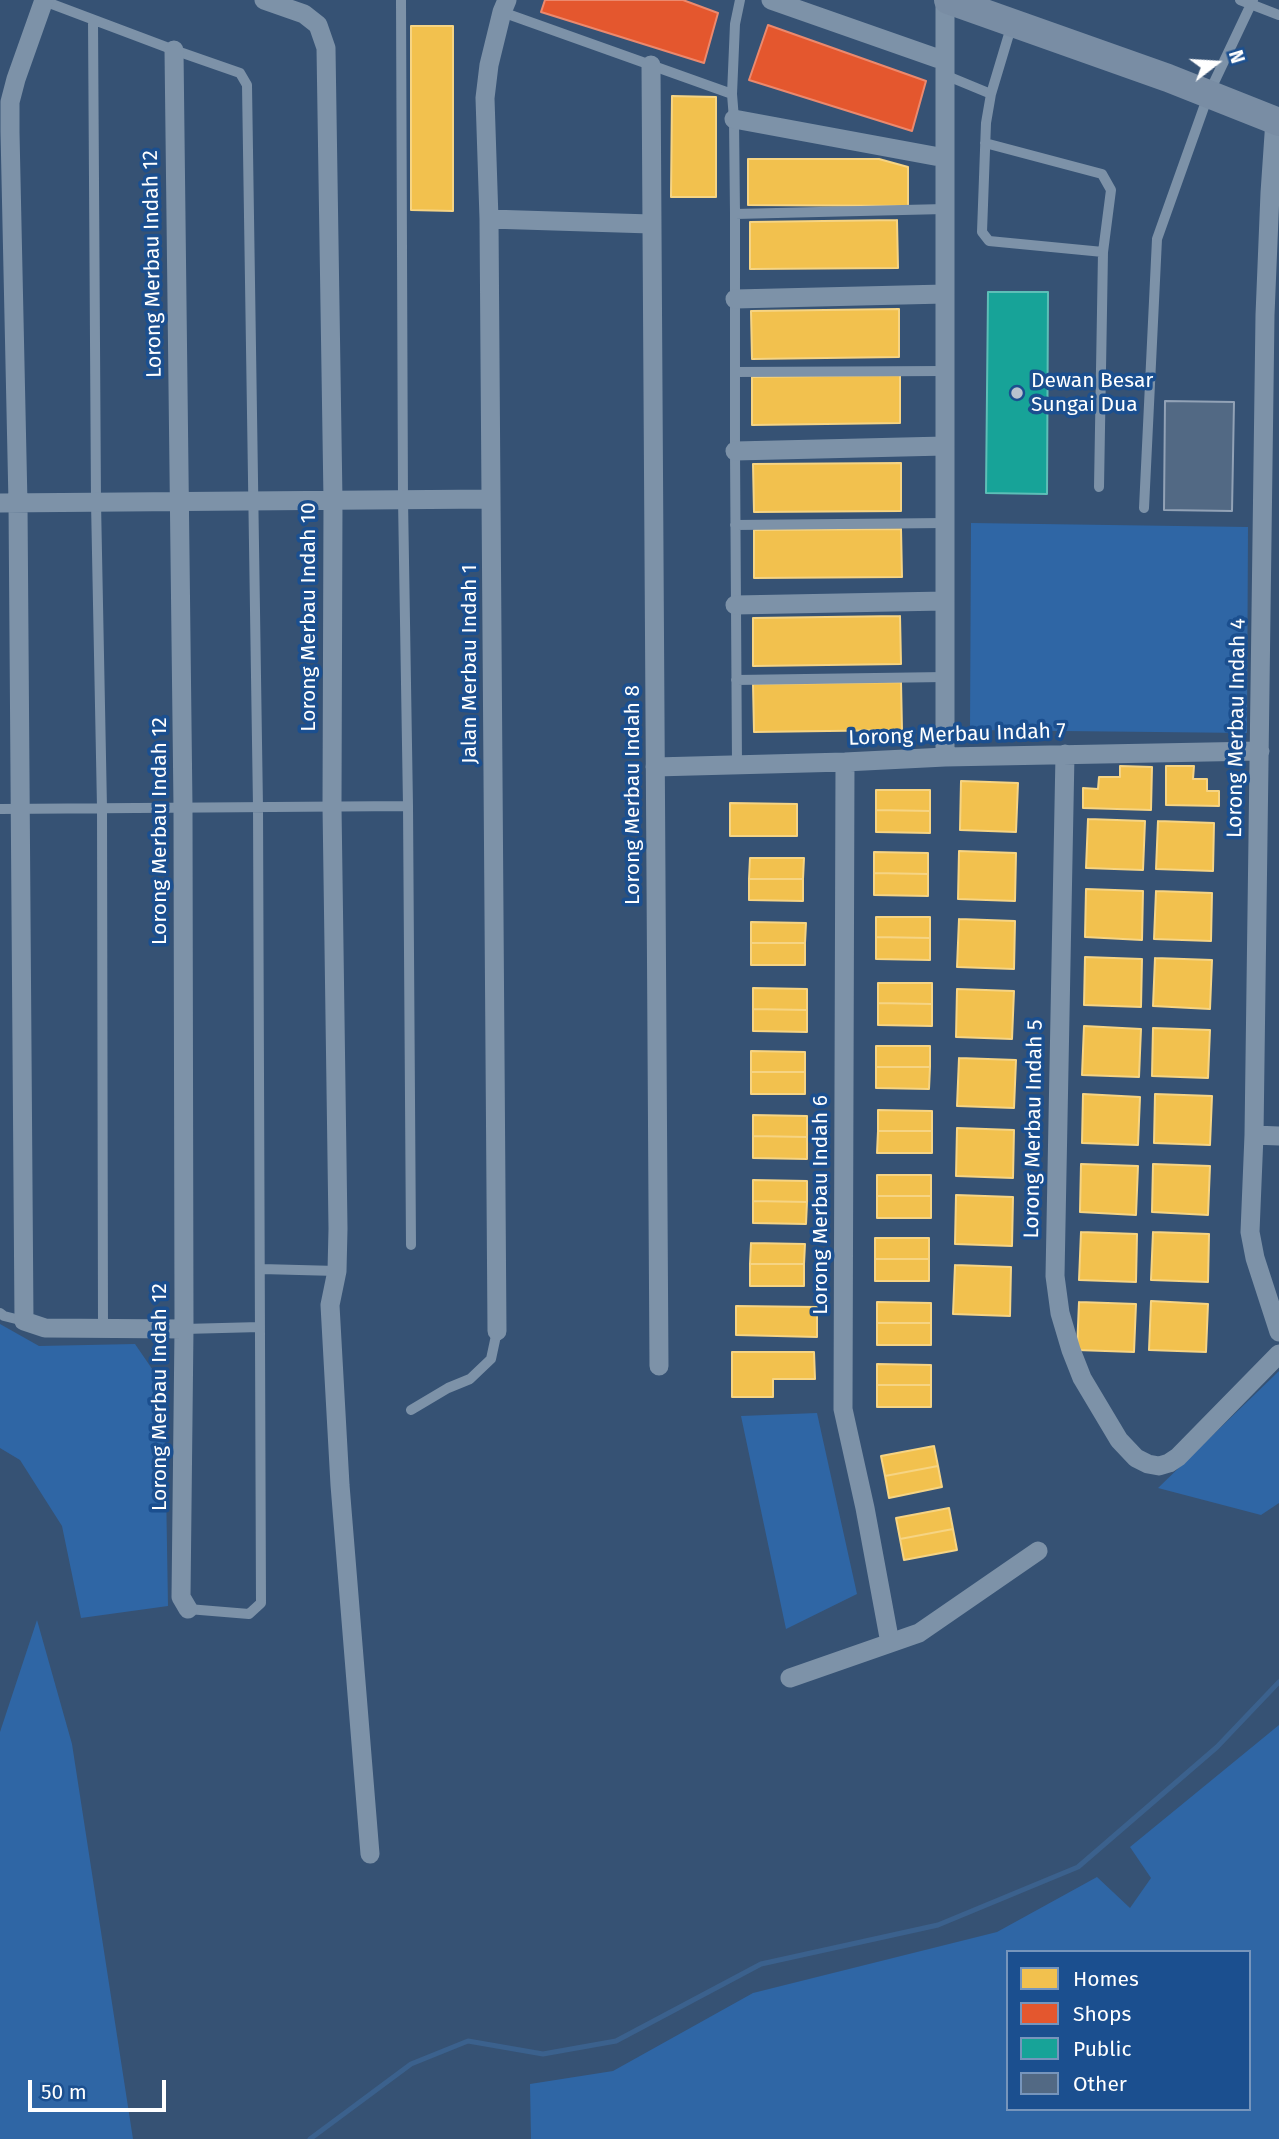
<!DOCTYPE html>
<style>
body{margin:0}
#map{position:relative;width:1279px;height:2139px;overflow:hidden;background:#365274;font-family:"Fira Sans",sans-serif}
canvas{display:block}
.legend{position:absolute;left:1006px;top:1950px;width:245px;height:161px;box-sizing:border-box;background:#1b4f8f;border:2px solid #7695bc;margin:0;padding:9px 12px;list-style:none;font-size:21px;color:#fff}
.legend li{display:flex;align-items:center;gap:14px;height:35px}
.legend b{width:35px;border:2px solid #7695bc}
.north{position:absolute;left:1181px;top:28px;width:70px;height:70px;-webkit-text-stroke:5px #1b4f8f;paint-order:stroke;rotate:73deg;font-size:19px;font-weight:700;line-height:28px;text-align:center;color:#fff}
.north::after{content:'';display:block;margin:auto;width:24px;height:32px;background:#fff;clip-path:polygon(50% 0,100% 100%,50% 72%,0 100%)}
.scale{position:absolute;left:28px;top:2080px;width:138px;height:32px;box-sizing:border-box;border:4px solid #fff;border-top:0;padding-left:9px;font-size:21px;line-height:24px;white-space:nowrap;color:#fff;-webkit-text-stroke:5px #1b4f8f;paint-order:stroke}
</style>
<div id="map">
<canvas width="1279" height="2139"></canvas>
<ul class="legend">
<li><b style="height:19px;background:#f2c14e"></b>Homes</li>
<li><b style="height:19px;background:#e4572e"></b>Shops</li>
<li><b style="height:19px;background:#17a398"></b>Public</li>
<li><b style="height:19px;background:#526984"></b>Other</li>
</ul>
<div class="north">N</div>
<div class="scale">50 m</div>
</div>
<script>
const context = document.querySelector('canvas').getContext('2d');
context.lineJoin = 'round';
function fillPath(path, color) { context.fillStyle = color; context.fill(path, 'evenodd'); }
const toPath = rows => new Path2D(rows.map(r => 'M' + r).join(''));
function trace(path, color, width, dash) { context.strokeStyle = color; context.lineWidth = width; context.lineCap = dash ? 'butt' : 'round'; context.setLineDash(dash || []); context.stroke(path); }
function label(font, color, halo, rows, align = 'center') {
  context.font = font + ' "Fira Sans",sans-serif'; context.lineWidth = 7; context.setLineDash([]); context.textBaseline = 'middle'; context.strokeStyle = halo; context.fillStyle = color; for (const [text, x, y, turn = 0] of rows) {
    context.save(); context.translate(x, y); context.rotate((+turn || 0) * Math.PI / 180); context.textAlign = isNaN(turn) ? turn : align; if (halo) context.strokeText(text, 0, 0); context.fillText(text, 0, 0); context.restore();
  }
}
fillPath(toPath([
 [971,523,1248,527,1247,733,970,730],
 [0,1324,39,1346,135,1344,159,1379,165,1426,168,1606,81,1618,62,1526,20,1460,0,1448],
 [1279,1371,1279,1503,1261,1515,1158,1488],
 [817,1413,857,1594,786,1629,741,1416],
 [37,1620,72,1744,133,2139,0,2139,0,1732],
 [1279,1725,1279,2139,531,2139,530,2084,613,2071,753,1993,997,1932,1097,1877,1130,1908,1151,1878,1130,1847],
 [1008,1952,1249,1952,1249,2109,1008,2109]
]), '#2f66a5');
const homes = toPath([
 [411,26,453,26,453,211,411,210,411,26],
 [672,96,716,97,716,197,671,197,672,96],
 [748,159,879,159,908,167,908,206,748,205,748,159],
 [897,220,898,268,750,269,750,222,897,220],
 [899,309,899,357,752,359,751,311,899,309],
 [900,375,900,423,752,425,752,377,900,375],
 [901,463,901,511,754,512,753,464,901,463],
 [901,529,902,577,754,578,754,530,901,529],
 [900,616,901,664,753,666,753,618,900,616],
 [901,682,902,730,754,732,753,684,901,682],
 [1120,766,1152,767,1151,810,1083,808,1083,788,1098,789,1099,777,1120,777,1120,766],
 [1166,766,1194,766,1193,779,1207,779,1207,791,1219,791,1219,806,1166,805,1166,766],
 [961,781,1018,783,1016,832,960,830,961,781],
 [876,790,930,790,930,811,876,810,876,790],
 [730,803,797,804,797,836,730,836,730,803],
 [876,810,930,811,930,833,876,832,876,810],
 [1088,819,1145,821,1143,870,1086,868,1088,819],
 [1158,821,1214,823,1213,871,1156,869,1158,821],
 [959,851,1016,853,1015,901,958,899,959,851],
 [874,852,928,853,928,874,874,873,874,852],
 [750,858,804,858,803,879,749,879,750,858],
 [874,873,928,874,928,896,874,895,874,873],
 [749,879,803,879,803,901,749,900,749,879],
 [1086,889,1143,891,1142,940,1085,937,1086,889],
 [1156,891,1212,893,1211,941,1154,939,1156,891],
 [876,917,930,917,930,938,876,937,876,917],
 [959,919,1015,921,1014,969,957,967,959,919],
 [751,922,806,923,805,943,751,943,751,922],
 [876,937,930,938,930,960,876,959,876,937],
 [751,943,805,943,805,965,751,965,751,943],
 [1085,957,1142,959,1141,1007,1084,1005,1085,957],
 [1155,958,1212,960,1210,1009,1153,1006,1155,958],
 [878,983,932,983,932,1004,878,1003,878,983],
 [753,988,807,989,807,1010,753,1009,753,988],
 [957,989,1014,991,1012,1039,956,1037,957,989],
 [878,1003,932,1004,932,1026,878,1025,878,1003],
 [753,1009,807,1010,807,1032,753,1031,753,1009],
 [1084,1026,1141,1029,1139,1077,1082,1075,1084,1026],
 [1153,1028,1210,1030,1208,1078,1152,1076,1153,1028],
 [876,1046,930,1046,930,1067,876,1067,876,1046],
 [751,1051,805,1052,805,1072,751,1072,751,1051],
 [959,1058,1016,1060,1014,1108,957,1106,959,1058],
 [876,1067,930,1067,929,1089,876,1088,876,1067],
 [751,1072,805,1072,805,1094,751,1094,751,1072],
 [1083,1094,1140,1097,1138,1145,1082,1143,1083,1094],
 [1155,1094,1212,1096,1210,1145,1154,1143,1155,1094],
 [878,1110,932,1111,932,1131,878,1131,878,1110],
 [753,1115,807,1116,807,1137,753,1136,753,1115],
 [957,1128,1014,1130,1013,1178,956,1176,957,1128],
 [878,1131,932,1131,932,1153,877,1153,878,1131],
 [753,1136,807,1137,807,1159,753,1158,753,1136],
 [1081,1164,1138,1166,1136,1215,1080,1212,1081,1164],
 [1153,1164,1210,1166,1208,1215,1152,1212,1153,1164],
 [877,1175,931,1175,931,1196,877,1196,877,1175],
 [753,1180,807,1181,807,1202,753,1201,753,1180],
 [956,1195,1013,1197,1012,1246,955,1244,956,1195],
 [877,1196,931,1196,931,1218,877,1218,877,1196],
 [753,1201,807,1202,806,1224,753,1223,753,1201],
 [1081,1232,1137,1234,1136,1282,1079,1280,1081,1232],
 [1153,1232,1209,1234,1208,1282,1151,1280,1153,1232],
 [875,1238,929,1238,929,1259,875,1259,875,1238],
 [751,1243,805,1244,804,1264,750,1264,751,1243],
 [875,1259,929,1259,929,1281,875,1281,875,1259],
 [750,1264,804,1264,804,1286,750,1286,750,1264],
 [955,1265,1011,1267,1010,1316,953,1314,955,1265],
 [1151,1301,1208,1304,1206,1352,1149,1350,1151,1301],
 [877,1302,931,1303,931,1323,877,1323,877,1302],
 [1079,1302,1136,1304,1134,1352,1077,1350,1079,1302],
 [736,1306,817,1307,817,1337,736,1335,736,1306],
 [877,1323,931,1323,931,1345,877,1345,877,1323],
 [732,1352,814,1352,815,1379,773,1379,773,1397,732,1397,732,1352],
 [877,1364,931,1365,931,1385,877,1385,877,1364],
 [877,1385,931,1385,931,1407,877,1407,877,1385],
 [934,1446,938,1466,885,1476,881,1456,934,1446],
 [938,1466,942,1487,889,1498,885,1476,938,1466],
 [949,1508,953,1529,900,1539,896,1518,949,1508],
 [953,1529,957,1550,904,1560,900,1539,953,1529]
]);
fillPath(homes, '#f2c14e');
trace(homes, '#f6d483', 2);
const shops = toPath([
 [545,0,683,0,718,13,704,63,541,12,545,0],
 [768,25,926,81,912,131,749,80,768,25]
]);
fillPath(shops, '#e4572e');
trace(shops, '#ec896d', 2);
const public = toPath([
 [988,292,1048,292,1047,494,986,493,988,292]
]);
fillPath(public, '#17a398');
trace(public, '#5dbfb7', 2);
trace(toPath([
 [310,2139,411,2064,468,2041,543,2054,616,2041,761,1964,938,1925,1078,1867,1217,1747,1279,1682]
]), '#3b618d', 5);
const building = toPath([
 [1165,401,1234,402,1232,511,1164,510,1165,401]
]);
fillPath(building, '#526984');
trace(building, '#92a2b6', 2);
trace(toPath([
 [401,0,403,499,408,806,411,1245],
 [1240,0,1279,15],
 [44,1,174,50,240,73,247,85,258,807,261,1603,249,1614,188,1609],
 [502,12,732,94],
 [93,20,96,502,102,808,103,1330],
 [1012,24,991,94,986,123,982,232,989,241,1103,252,1099,487],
 [945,75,991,94],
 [985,143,1102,174,1111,190,1103,252],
 [735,214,945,209],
 [735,372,945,371],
 [1144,508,1157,239,1209,93,1253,0],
 [735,525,945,523],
 [736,680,945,677],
 [737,765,735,451,735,214,734,119,732,94,735,24,740,0],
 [0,809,408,806],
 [261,1269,337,1271],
 [0,1313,4,1316,24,1321],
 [184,1329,260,1327],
 [411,1410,448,1388,470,1379,491,1359,497,1331]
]), '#7d92a8', 10);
trace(toPath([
 [44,0,16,79,10,102,10,132,18,503,24,1321,45,1328,184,1329],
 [264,0,304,14,318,25,326,48,333,500,332,806,338,1229,337,1271,330,1305,340,1485,370,1854],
 [771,0,945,61],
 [945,0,945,757],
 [174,50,183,807,184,1329,181,1597,188,1609],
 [651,65,659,1366],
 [734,119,945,158],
 [1275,120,1270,193,1265,315,1254,1135,1250,1232,1255,1258,1279,1332],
 [489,219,651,224],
 [735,299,945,294],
 [735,451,945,446],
 [0,503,491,499],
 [735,605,945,601],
 [1065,754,1055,1276,1060,1313,1071,1350,1082,1378,1119,1440,1136,1458,1148,1464,1159,1466,1169,1463,1178,1457,1279,1354],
 [845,762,843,1409,865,1508,890,1643],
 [655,767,845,762,945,757,1260,751],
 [1254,1135,1279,1136],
 [497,1331,489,219,485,98,489,65,502,12,507,0],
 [790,1678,919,1633,1038,1551]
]), '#7d92a8', 19);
trace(toPath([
 [948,0,1168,78,1279,122]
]), '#798da4', 28);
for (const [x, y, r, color] of [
 [1017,393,7,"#b9c2ce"]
]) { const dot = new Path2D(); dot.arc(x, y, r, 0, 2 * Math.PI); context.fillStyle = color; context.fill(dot); trace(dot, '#1b4f8f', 2.5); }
label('21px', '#fff', '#1b4f8f', [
 ["Lorong Merbau Indah 12",153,264,-91],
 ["Lorong Merbau Indah 10",309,617,-90],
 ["Jalan Merbau Indah 1",470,664,-90],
 ["Lorong Merbau Indah 4",1237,728,-89],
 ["Lorong Merbau Indah 7",957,735,-2],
 ["Lorong Merbau Indah 8",633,795,-90],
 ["Lorong Merbau Indah 12",160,831,-90],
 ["Lorong Merbau Indah 5",1034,1129,-89],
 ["Lorong Merbau Indah 6",821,1205,-90],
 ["Lorong Merbau Indah 12",160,1397,-90]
]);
label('21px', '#fff', '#1b4f8f', [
 ["Dewan Besar",1031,381],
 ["Sungai Dua",1031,405]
], 'left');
</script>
